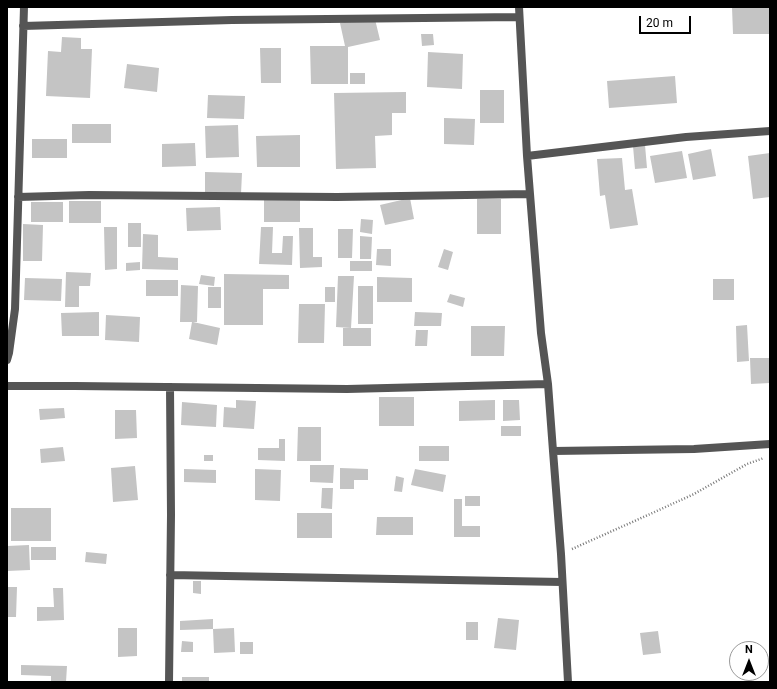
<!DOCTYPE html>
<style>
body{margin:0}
#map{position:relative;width:777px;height:689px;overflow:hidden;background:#fff;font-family:Roboto,sans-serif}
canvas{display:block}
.frame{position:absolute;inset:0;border:8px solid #000;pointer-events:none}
.north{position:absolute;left:729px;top:641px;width:40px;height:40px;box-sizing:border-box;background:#fff;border:1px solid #999;border-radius:50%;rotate:0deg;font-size:11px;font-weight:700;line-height:16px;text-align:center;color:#000}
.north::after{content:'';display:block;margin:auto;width:14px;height:18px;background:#000;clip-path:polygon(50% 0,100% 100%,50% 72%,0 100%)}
.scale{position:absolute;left:639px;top:16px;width:52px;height:18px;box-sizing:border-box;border:2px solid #000;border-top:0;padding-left:5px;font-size:12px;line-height:14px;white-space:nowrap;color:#000;-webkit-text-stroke:3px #fff;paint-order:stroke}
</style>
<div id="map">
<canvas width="777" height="689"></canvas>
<div class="frame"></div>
<div class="north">N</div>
<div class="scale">20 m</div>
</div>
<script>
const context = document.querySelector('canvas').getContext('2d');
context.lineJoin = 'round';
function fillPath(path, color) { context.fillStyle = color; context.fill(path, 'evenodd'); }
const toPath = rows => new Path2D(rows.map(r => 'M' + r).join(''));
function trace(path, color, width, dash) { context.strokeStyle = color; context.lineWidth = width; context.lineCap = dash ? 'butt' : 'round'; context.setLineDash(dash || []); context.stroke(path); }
fillPath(toPath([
 [732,7,770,7,770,34,733,34],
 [374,15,380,40,348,47,348,84,311,84,310,46,345,46,340,23],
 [421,34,433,34,434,45,422,46],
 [62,37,81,38,81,49,92,49,90,98,46,96,48,51,61,52],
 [260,48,281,48,281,83,261,83],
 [428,52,463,54,462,89,427,87],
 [127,64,159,68,157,92,124,88],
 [350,73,365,73,365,84,350,84],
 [675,76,677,103,609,108,607,81],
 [480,90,504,90,504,123,480,123],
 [406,92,406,113,392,113,392,135,375,136,376,168,336,169,334,93],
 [208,95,245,96,244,119,207,118],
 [444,118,475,119,474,145,444,144],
 [72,124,111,124,111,143,72,143],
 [238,125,239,157,206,158,205,126],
 [300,135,300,167,257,167,256,136],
 [32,139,67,139,67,158,32,158],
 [195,143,196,166,162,167,162,144],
 [645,145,647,168,635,169,633,146],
 [711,149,716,176,693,180,688,154],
 [682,151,687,178,655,183,650,156],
 [770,153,770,197,753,199,748,156],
 [622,158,625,190,632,189,638,225,610,229,605,195,600,196,597,159],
 [205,172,242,173,241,194,205,193],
 [410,198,414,219,385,225,380,205],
 [264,199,300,199,300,222,264,222],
 [477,199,501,199,501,234,477,234],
 [69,201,101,201,101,223,69,223],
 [31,202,63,202,63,222,31,222],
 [220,207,221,230,187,231,186,208],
 [361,219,373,220,372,234,360,232],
 [128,223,141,223,141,247,128,247],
 [23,224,43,225,42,261,23,261],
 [104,227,117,227,117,269,105,270],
 [261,227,273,227,272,253,282,253,283,236,293,236,292,265,259,264],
 [299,228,313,228,313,257,322,257,322,267,300,268],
 [338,229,353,229,352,258,338,258],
 [143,234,158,235,158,257,178,258,178,270,142,269],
 [360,236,372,237,371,259,360,259],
 [377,249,391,249,391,266,376,265],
 [444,249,453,252,448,270,438,267],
 [350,261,372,261,372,271,350,271],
 [140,262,140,270,126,271,126,263],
 [66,272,91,273,90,286,79,286,79,307,65,307],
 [224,274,289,275,289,289,263,289,263,325,224,325],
 [201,275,215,277,214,286,199,284],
 [338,276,354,276,351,328,336,327],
 [377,277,412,278,412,302,377,302],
 [25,278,62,279,61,301,24,300],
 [713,279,734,279,734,300,713,300],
 [146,280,178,280,178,296,146,296],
 [181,285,198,286,197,322,193,322,220,328,217,345,189,339,192,322,180,322],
 [358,286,373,286,373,324,358,324],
 [208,287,221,287,221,308,208,308],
 [325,287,335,287,335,302,325,302],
 [450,294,465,298,463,307,447,302],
 [299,304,325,304,324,343,298,343],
 [99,312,99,336,62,336,61,313],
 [415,312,442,313,441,326,414,326],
 [106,315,140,317,139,342,105,340],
 [747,325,749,361,737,362,736,326],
 [471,326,505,326,504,356,471,356],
 [343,328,371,328,371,346,343,346],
 [416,330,428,330,427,346,415,346],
 [750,358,770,358,770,383,751,384],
 [379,397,414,397,414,426,379,426],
 [236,400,256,401,254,429,223,427,224,407,236,408],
 [495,400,495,420,459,421,459,401],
 [503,400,519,400,520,420,503,421],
 [182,402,217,405,216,427,181,425],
 [64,408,65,418,40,420,39,409],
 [115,410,136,410,137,438,115,439],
 [501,426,521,426,521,436,501,436],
 [298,427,321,427,321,461,297,461],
 [279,439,285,439,285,461,258,460,258,448,279,448],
 [419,446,449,446,449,461,419,461],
 [63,447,65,461,41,463,40,449],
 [204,455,213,455,213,461,204,461],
 [310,465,334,465,333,483,310,482],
 [135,466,138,500,113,502,111,468],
 [340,468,368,469,368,480,354,480,354,489,340,489],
 [184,469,216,470,216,483,184,482],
 [255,469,281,470,280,501,255,500],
 [415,469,446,475,443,492,411,485],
 [396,476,404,478,402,492,394,491],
 [322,488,333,488,332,509,321,508],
 [465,496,480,496,480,506,465,506],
 [454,499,462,499,462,526,480,526,480,537,454,537],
 [11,508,51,508,51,541,11,541],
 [297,513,332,513,332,538,297,538],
 [377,517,413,517,413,535,376,535],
 [29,545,30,570,7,571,7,546],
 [31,547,56,547,56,560,31,560],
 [86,552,107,554,106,564,85,562],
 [193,581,201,581,201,594,193,593],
 [7,587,17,587,16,617,7,617],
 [53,588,63,588,64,620,37,621,37,607,54,607],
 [498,618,519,620,516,650,494,648],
 [213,619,213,629,180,630,180,621],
 [466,622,478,622,478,640,466,640],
 [118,628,137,628,137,656,118,657],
 [234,628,235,652,214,653,213,629],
 [658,631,661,653,643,655,640,633],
 [182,641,193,642,193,652,181,652],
 [240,642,253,642,253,654,240,654],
 [21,665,67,666,66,682,51,682,51,676,21,675],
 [182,677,209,677,209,682,182,682]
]), '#c4c4c4');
trace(toPath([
 [572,549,648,515,694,494,747,464,764,458]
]), '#777', 2.5, [1, 2]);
trace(toPath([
 [519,7,527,156,541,333,548,384,553,451,561,554,568,682],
 [23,26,232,20,519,17],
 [527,156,686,137,770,131],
 [18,197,89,195,337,197,530,194],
 [7,360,9,353,15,309,24,7],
 [7,386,75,386,347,389,548,384],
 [553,451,694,449,770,444],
 [170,575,562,582],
 [169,682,171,515,170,387]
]), '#555', 8);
</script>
